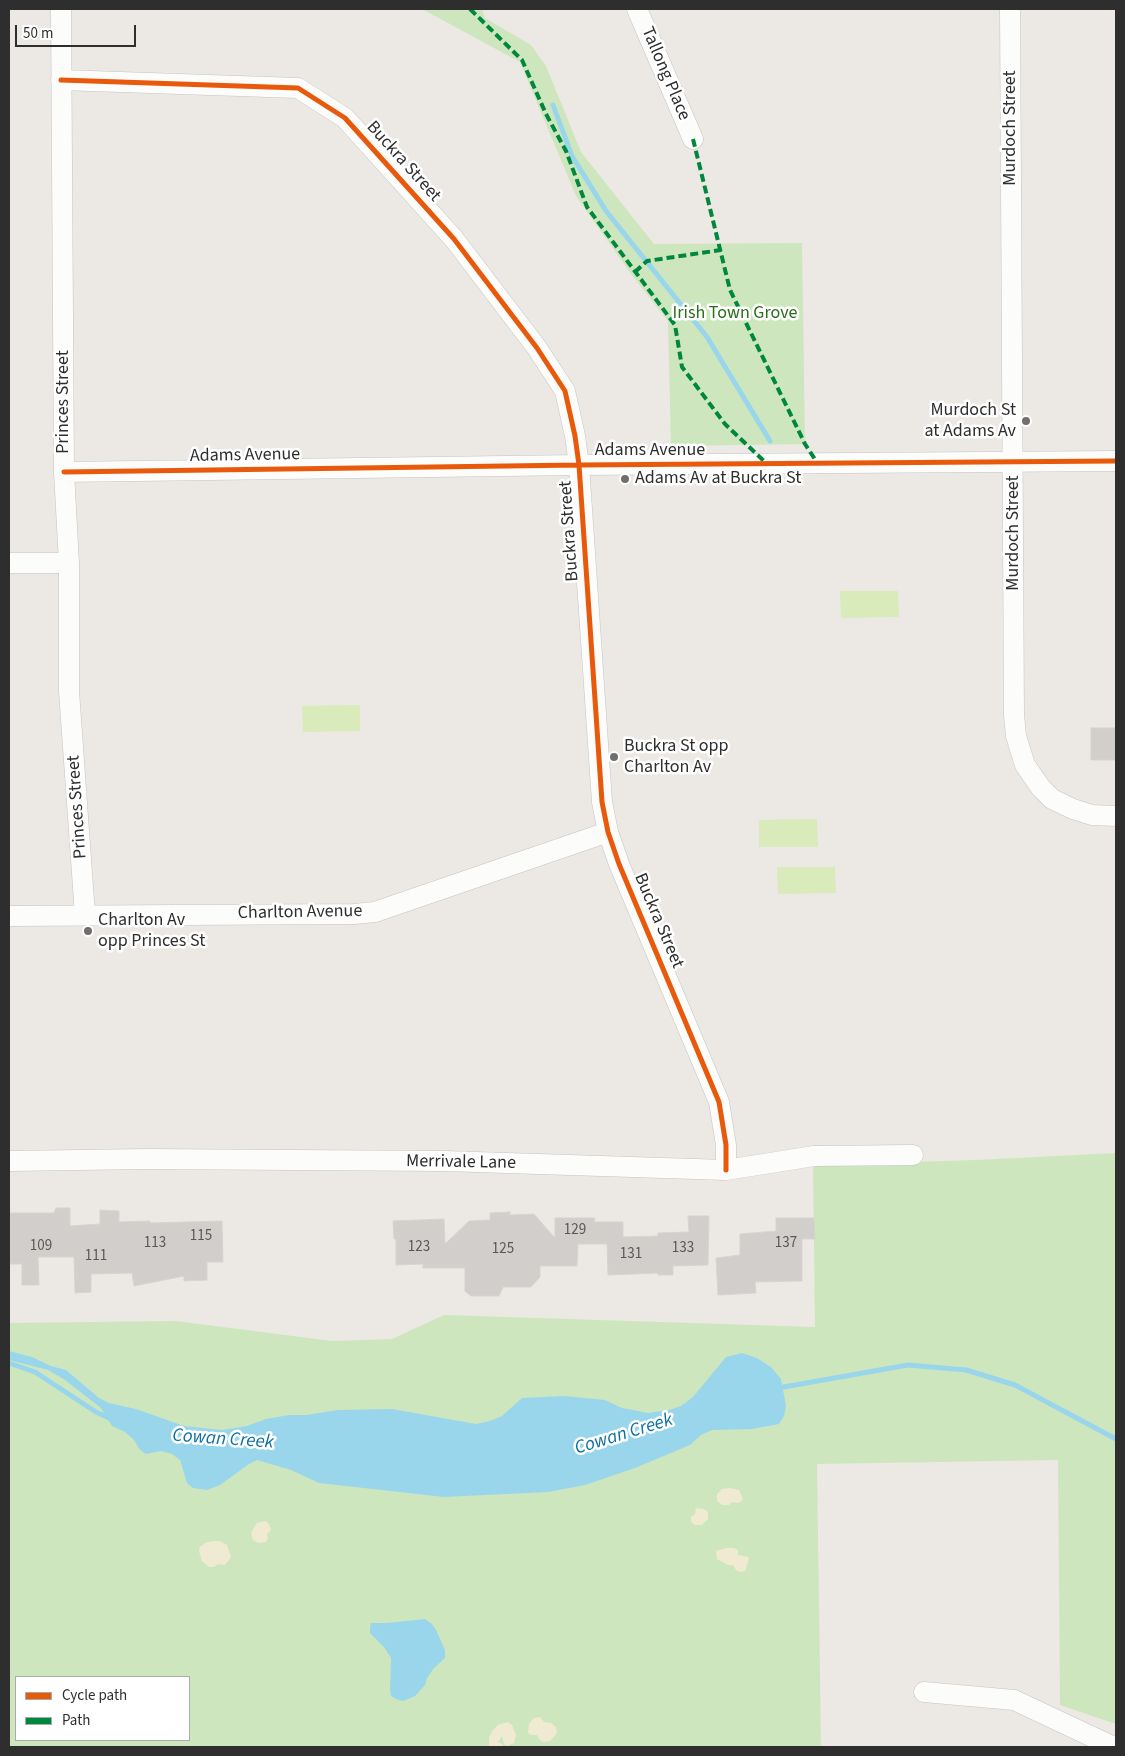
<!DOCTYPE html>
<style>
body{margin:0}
#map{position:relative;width:1125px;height:1756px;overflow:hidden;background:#ece8e4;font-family:"Source Sans 3",sans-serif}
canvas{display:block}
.frame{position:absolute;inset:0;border:10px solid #2e2e2e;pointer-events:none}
.legend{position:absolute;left:15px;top:1676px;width:175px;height:65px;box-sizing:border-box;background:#fff;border:1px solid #ababab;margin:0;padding:6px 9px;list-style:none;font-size:15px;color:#2e2e2e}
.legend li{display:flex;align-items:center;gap:10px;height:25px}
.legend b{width:25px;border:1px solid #ababab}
.scale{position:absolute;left:15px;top:25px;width:121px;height:22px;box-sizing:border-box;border:2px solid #2e2e2e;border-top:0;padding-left:6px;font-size:15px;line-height:18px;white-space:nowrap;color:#2e2e2e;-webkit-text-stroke:4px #fff;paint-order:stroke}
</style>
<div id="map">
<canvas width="1125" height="1756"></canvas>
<div class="frame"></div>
<ul class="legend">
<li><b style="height:6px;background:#e8590c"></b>Cycle path</li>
<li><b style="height:6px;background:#00873e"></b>Path</li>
</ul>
<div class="scale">50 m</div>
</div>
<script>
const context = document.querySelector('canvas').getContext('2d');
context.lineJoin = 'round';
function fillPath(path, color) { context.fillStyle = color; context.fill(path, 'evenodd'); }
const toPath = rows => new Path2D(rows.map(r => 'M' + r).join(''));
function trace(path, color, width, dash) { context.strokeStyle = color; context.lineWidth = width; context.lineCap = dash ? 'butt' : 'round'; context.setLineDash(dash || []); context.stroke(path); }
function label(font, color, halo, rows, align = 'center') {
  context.font = font + ' "Source Sans 3",sans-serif'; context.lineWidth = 5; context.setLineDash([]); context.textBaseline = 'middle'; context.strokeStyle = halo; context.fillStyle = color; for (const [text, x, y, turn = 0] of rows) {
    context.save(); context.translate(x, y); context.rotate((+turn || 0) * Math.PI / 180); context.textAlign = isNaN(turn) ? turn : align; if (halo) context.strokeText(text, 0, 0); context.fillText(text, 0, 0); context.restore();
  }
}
fillPath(toPath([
 [422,9,482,9,485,18,531,45,546,66,581,152,654,244,802,243,805,444,671,446,668,321,631,274,576,196,520,62],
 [1116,1153,1116,1724,1060,1705,1058,1460,817,1464,821,1747,9,1747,9,1323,176,1321,332,1341,392,1339,444,1315,815,1327,813,1165,976,1160],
 [16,1677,189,1677,189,1740,16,1740]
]), '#cee6be');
fillPath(toPath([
 [730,1488,739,1490,743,1499,739,1503,732,1502,729,1505,722,1505,717,1501,717,1494,722,1489],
 [696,1508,704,1509,708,1512,708,1519,702,1525,695,1525,691,1522,691,1517,695,1514],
 [266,1521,269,1524,271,1530,267,1534,268,1538,266,1542,258,1543,253,1540,251,1533,257,1523],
 [213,1541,220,1541,227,1545,231,1557,225,1565,218,1564,214,1567,209,1567,202,1561,199,1551,200,1547,205,1543],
 [727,1548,734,1548,738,1550,738,1555,748,1557,749,1559,745,1571,739,1572,736,1570,733,1565,728,1565,717,1559,716,1551],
 [540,1717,544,1722,551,1723,556,1727,557,1733,550,1741,543,1742,539,1739,537,1735,531,1735,528,1733,529,1724,534,1718],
 [508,1722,512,1725,516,1735,514,1743,507,1746,504,1744,502,1736,498,1742,502,1744,504,1747,489,1747,489,1738,492,1731,498,1725]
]), '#f0ead3');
fillPath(toPath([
 [840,591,898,591,899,617,841,618],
 [360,705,360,731,303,732,302,706],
 [817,819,818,847,759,847,759,820],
 [777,867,835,867,836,893,778,894]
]), '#d9eabb');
fillPath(toPath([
 [9,1351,32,1357,51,1366,66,1370,99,1398,109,1403,136,1409,184,1426,222,1430,247,1426,266,1419,289,1415,306,1415,338,1410,392,1409,476,1424,490,1421,502,1416,522,1398,564,1396,605,1400,622,1408,648,1413,669,1410,681,1406,693,1397,726,1357,742,1353,757,1358,771,1367,781,1379,786,1406,784,1416,779,1424,752,1429,712,1430,701,1435,690,1445,635,1468,585,1485,548,1492,444,1497,319,1483,291,1470,257,1460,249,1464,220,1485,207,1490,193,1488,187,1483,180,1460,172,1454,161,1451,146,1454,140,1450,134,1440,125,1432,112,1426,101,1408,65,1380,48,1370,9,1360],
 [425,1619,432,1624,436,1630,445,1650,445,1658,434,1668,427,1678,425,1685,415,1696,403,1701,396,1699,391,1696,390,1690,391,1658,384,1647,370,1633,370,1628,371,1623,387,1623]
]), '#99d6ec');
trace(toPath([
 [553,105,572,156,606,211,707,337,770,441],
 [9,1363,35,1372,96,1412,111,1419],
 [778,1388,908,1365,966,1370,1015,1385,1116,1439]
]), '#99d6ec', 5);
const building = toPath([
 [1091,728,1116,728,1116,760,1091,760,1091,728],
 [56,1208,70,1208,70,1226,100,1224,100,1210,119,1211,119,1222,150,1221,150,1223,222,1221,223,1262,207,1262,207,1280,184,1281,184,1276,134,1286,132,1273,91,1274,91,1292,75,1293,74,1257,38,1257,39,1285,22,1285,22,1264,9,1264,9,1213,54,1213,56,1208],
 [510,1212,510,1215,534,1214,555,1238,555,1218,595,1218,594,1222,623,1222,623,1237,658,1236,658,1233,689,1232,688,1216,709,1216,708,1265,673,1266,673,1275,658,1275,658,1273,608,1275,607,1244,578,1244,577,1266,540,1266,540,1277,531,1287,503,1287,499,1296,471,1296,465,1291,465,1268,423,1268,423,1264,396,1265,396,1239,394,1239,393,1221,444,1219,445,1244,469,1221,490,1220,490,1213,510,1212],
 [776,1218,814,1218,815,1239,802,1239,802,1281,755,1282,756,1293,718,1295,716,1258,740,1255,740,1234,776,1231,776,1218]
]);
fillPath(building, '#d1cecb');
trace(building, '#d7d4d0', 1);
const minor = toPath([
 [61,9,64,472,69,563,69,691,85,915],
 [637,9,693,139],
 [1010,9,1014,715,1016,736,1025,765,1041,788,1052,799,1073,809,1092,815,1116,816],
 [61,80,298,88,345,118,454,239,537,348,565,391,575,436,579,465,602,802,608,832,619,864,719,1102,726,1145,726,1170],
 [64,472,579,465,1116,461],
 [9,563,69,563],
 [9,916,354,914,375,912,608,832],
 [9,1161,146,1159,444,1161,726,1170,814,1156,913,1155],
 [924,1692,1014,1700,1114,1747]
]);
trace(minor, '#c5c4c5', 21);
trace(minor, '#fcfcfb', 20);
trace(toPath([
 [470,9,522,60,546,114,566,151,587,207,675,325,682,367,725,424,767,464],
 [693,139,730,290,805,444,818,464],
 [635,272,647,261,721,250]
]), '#00873e', 4, [8, 4]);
trace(toPath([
 [61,80,298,88,345,118,454,239,537,348,565,391,575,436,579,465,602,802,608,832,619,864,719,1102,726,1145,726,1170],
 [64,472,579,465,1116,461]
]), '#e8590c', 5);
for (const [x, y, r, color] of [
 [1026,421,5,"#706f6e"],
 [625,479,5,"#706f6e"],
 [614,757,5,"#706f6e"],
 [88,931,5,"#706f6e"]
]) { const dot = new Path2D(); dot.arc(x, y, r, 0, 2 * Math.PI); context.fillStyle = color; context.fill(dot); trace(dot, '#fff', 2); }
label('15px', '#585857', null, [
 ["129",575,1231],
 ["115",201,1237],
 ["113",155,1244],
 ["137",786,1244],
 ["109",41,1247],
 ["123",419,1248],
 ["133",683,1249],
 ["125",503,1250],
 ["131",631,1255],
 ["111",96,1257]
]);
label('18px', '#2e2e2e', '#fff', [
 ["Tallong Place",665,74,67],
 ["Murdoch Street",1011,128,-90],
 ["Buckra Street",403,162,48],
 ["Princes Street",64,402,-90],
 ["Adams Avenue",650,451],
 ["Adams Avenue",245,456,-1],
 ["Buckra Street",570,531,-94],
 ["Murdoch Street",1014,533,-90],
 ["Princes Street",78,807,-94],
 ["Charlton Avenue",300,913,-1],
 ["Buckra Street",658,921,67],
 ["Merrivale Lane",461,1163,1]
]);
label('18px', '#2c6e1b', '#fff', [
 ["Irish Town Grove",735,314]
]);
label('18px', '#2e2e2e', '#fff', [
 ["Murdoch St",1016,411,"right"],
 ["at Adams Av",1016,432,"right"],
 ["Adams Av at Buckra St",635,479],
 ["Buckra St opp",624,747],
 ["Charlton Av",624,768],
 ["Charlton Av",98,921],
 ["opp Princes St",98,942]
], 'left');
label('italic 19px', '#0d6fa3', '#fff', [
 ["Cowan Creek",624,1435,-17],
 ["Cowan Creek",223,1440,4]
]);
</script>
